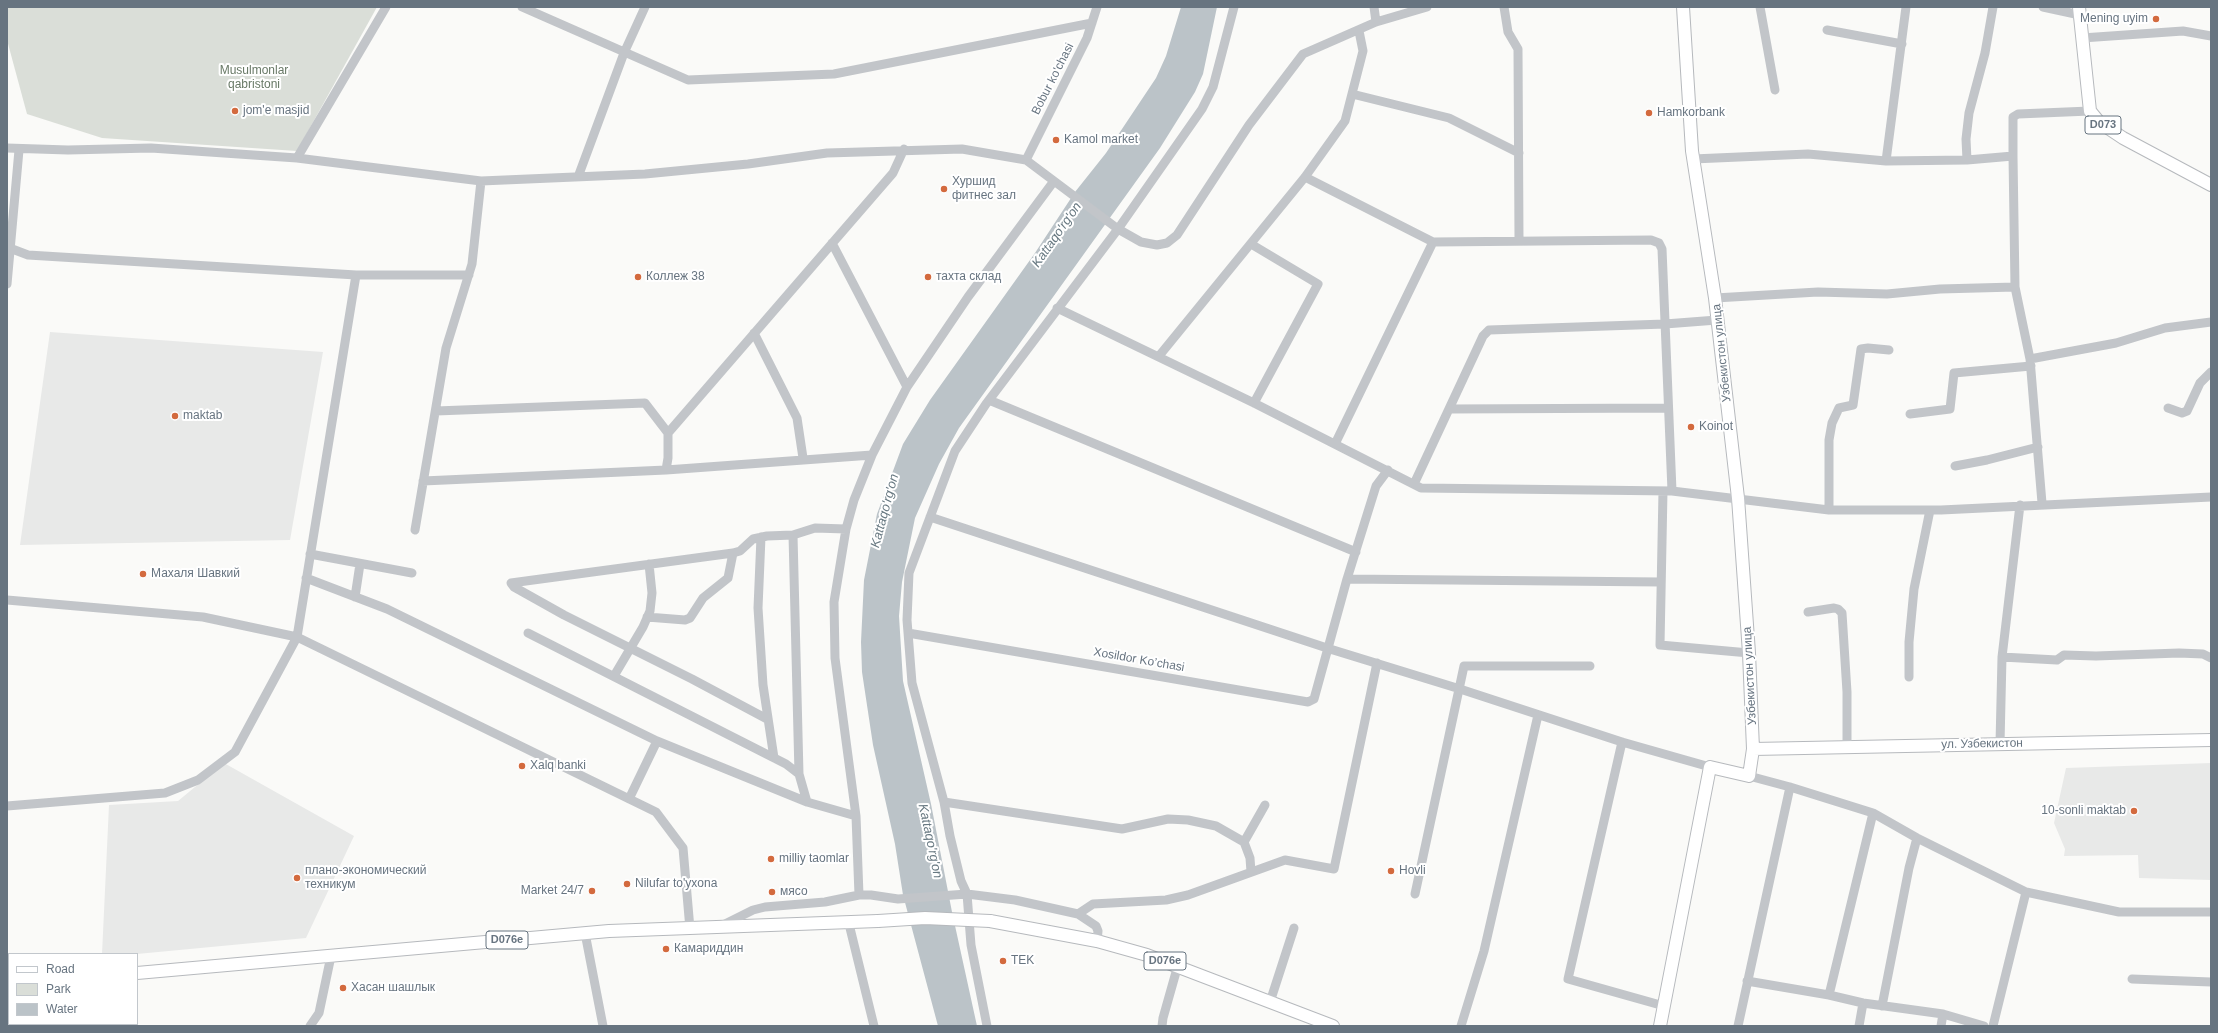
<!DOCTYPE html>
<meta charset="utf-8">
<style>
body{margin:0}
#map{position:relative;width:2218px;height:1033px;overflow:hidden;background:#fafaf8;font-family:Arial,sans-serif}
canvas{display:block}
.frame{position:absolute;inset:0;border:8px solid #677480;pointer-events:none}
.legend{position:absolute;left:8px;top:953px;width:130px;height:72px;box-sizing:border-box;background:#fff;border:1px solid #c2c7cc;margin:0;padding:5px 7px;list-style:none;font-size:12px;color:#677480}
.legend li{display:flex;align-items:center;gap:8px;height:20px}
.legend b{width:20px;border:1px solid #c2c7cc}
</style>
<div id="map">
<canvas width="2218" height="1033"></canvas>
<div class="frame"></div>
<ul class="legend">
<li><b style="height:5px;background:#fff"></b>Road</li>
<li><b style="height:11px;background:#daded8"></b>Park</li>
<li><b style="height:11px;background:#bbc3c8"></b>Water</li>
</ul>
</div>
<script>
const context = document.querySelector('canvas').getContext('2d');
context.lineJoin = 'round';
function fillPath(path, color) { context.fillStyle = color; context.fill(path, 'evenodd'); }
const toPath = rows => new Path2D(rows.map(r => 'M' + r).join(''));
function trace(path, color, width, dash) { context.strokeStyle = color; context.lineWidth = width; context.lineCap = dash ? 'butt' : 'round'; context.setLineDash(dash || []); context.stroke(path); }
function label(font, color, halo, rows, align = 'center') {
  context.font = font + ' Arial,sans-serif'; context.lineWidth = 4; context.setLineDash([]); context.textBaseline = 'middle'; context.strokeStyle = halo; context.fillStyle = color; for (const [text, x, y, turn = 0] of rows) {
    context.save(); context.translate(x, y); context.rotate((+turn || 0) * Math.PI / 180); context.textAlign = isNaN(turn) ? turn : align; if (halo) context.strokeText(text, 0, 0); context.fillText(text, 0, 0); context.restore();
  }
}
fillPath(toPath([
 [50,332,323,352,290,540,20,545],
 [224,763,354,836,306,938,137,954,102,954,109,805,178,801],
 [2211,763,2211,880,2139,878,2138,855,2064,856,2065,849,2054,823,2066,768]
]), '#e8e9e8');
fillPath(toPath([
 [7,7,377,7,297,151,102,138,27,114,7,40]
]), '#daded8');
fillPath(toPath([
 [1181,7,1217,7,1203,74,1195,92,1160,148,959,428,939,464,915,518,902,582,899,616,903,681,931,804,952,912,977,1026,938,1026,903,895,895,844,873,745,862,672,861,642,864,580,877,514,903,444,930,400,1035,253,1075,192,1106,153,1156,78,1166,56]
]), '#bbc3c8');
const major = toPath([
 [2079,7,2090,111,2099,122,2123,138,2211,185],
 [1753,749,2211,740],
 [990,921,1097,941,1147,955,1333,1026],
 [137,973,609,931,878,921],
 [7,985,9,985],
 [1660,1026,1710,767,1749,776,1753,749,1749,653,1738,498,1715,298,1692,151,1683,7]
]);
trace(major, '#b6b9bd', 14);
trace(toPath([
 [522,7,688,80,834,74,1092,23],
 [1374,7,1376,22],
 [1504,7,1508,32,1518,49,1519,240],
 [1760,7,1775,90],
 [2043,7,2080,15],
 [1827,30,1902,44],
 [2082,38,2183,31,2211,36],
 [1352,94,1449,118,1519,153],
 [7,148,68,150,151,148,297,158,481,181,645,174,748,164,827,153,962,149,1026,160,1118,229,1141,242,1157,245,1167,243,1177,235,1249,125,1303,54,1376,22,1427,7],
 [297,158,386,7],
 [1693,159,1808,154,1886,161,1967,160,2013,156,2013,117,2018,114,2090,111],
 [1026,160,1087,38,1097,7],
 [1967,160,1966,139,1969,113,1985,53,1993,7],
 [1886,161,1906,7],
 [578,177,624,53,645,7],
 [1305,177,1433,242,1651,240,1659,243,1662,249,1672,491],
 [832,243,907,387],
 [1251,244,1318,284,1254,403],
 [7,247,28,255,356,275,469,275],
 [7,284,19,150],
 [2015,287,2030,359,2042,503],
 [1715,298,1818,292,1887,294,1940,289,2015,287,2013,156],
 [1057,308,1254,403,1421,488,1672,491,1829,510,1941,510,2211,497],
 [754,333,797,418,803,458],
 [1159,356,1305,177,1345,121,1363,51,1359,31],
 [2030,359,2116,343,2165,328,2211,322],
 [989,400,1356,552],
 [2168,408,2182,413,2187,411,2200,383,2211,372],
 [1449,409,1668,408],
 [436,411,645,403,668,433],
 [1910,414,1950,409,1954,373,2031,366],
 [1335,444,1433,242],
 [1955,466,1987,460,2038,447],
 [666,470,668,458,668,433,893,173,904,149],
 [423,481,666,470,872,455],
 [1414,484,1483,336,1489,330,1665,324,1717,320],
 [1663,491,1660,645,1749,653],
 [1829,510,1829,440,1832,423,1839,408,1853,405,1861,349,1868,348,1889,350],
 [930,517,1330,649,1460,689,1622,742,1710,767],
 [415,530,446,348,472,264,481,181],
 [793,535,799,774],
 [761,537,758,608,763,685,774,758],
 [310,554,412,573],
 [306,578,387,609,657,741,807,802,856,816],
 [1347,579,1661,582],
 [355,597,360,564],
 [7,600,203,617,297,637,656,812,683,848,690,929],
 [1808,612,1834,608,1838,609,1842,613,1847,692,1847,747],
 [647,617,685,620,690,618,703,598,728,578,733,553],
 [528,633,786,764,799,774,807,802],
 [908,633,1308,702,1314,699,1347,579,1376,486,1388,470],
 [2002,657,2057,660,2064,655,2096,656,2179,653,2203,654,2211,658],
 [614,676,643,627,650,611,652,593,649,564],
 [1909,677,1909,642,1914,589,1930,510],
 [767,719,692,679,564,615,514,587,511,583,733,553,740,551,753,539,767,536,793,535,815,528,846,529],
 [1622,742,1568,979,1664,1006],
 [2000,744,2002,657,2020,505],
 [1749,776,1790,787,1873,813,1917,838,2026,892,2119,912,2211,912],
 [629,799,657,741],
 [944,802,1122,829,1168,819,1188,820,1216,826,1244,842,1250,858,1251,872],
 [7,806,165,793,198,780,235,752,297,637,356,275],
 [1244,842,1265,805],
 [1415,894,1464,666,1590,666],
 [859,895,856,816,835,658,834,602,846,529,854,500,872,455,907,387,968,297,1054,181],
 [1078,914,1093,904,1166,900,1188,895,1285,860,1334,869,1377,663],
 [849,924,874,1026],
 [721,926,753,910,765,907,825,902,859,895,871,895,898,899,967,894,1015,900,1078,914,1096,926,1098,931,1097,941],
 [585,933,603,1026],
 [7,960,9,960],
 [2132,979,2211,982],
 [1747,981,1829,995,1863,1003,1943,1014,1984,1026],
 [1829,995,1873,813],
 [1270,1002,1294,928],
 [1882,1006,1909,868,1917,838],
 [310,1026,319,1013,331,956],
 [987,1026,971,945,967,894,961,881,950,836,944,802,912,683,907,620,909,573,955,451,986,404,1118,229,1202,109,1213,87,1234,7],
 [1162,1026,1163,1018,1178,965],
 [1461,1026,1484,951,1538,715],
 [1738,1026,1790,787],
 [1859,1026,1863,1003],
 [1941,1026,1943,1014],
 [1993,1026,2026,892]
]), '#c2c5c9', 9);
trace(major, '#fff', 12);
const majorBridge = toPath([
 [878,921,925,918,990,921]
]);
trace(majorBridge, '#b6b9bd', 14, []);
trace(majorBridge, '#fff', 12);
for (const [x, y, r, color] of [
 [2156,19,4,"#d36a3e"],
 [235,111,4,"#d36a3e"],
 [1649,113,4,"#d36a3e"],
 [1056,140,4,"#d36a3e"],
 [944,189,4,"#d36a3e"],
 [638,277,4,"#d36a3e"],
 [928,277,4,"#d36a3e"],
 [175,416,4,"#d36a3e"],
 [1691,427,4,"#d36a3e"],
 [143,574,4,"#d36a3e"],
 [522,766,4,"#d36a3e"],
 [2134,811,4,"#d36a3e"],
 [771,859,4,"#d36a3e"],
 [1391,871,4,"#d36a3e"],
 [297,878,4,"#d36a3e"],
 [627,884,4,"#d36a3e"],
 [592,891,4,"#d36a3e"],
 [772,892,4,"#d36a3e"],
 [666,949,4,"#d36a3e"],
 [1003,961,4,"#d36a3e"],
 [343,988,4,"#d36a3e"]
]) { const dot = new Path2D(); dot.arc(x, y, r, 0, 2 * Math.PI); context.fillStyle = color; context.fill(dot); trace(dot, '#fff', 1.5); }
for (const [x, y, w] of [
 [2103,125,36],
 [507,940,42],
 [1165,961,42]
]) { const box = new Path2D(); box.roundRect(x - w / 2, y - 9, w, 18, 3); context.fillStyle = '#fff'; context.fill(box); trace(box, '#677480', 1); }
label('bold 11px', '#677480', null, [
 ["D073",2103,125],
 ["D076e",507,940],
 ["D076e",1165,961]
]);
label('12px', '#677480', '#fff', [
 ["Mening uyim",2148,19,"right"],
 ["jom'e masjid",243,111],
 ["Hamkorbank",1657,113],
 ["Kamol market",1064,140],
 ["Хуршид",952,182],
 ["фитнес зал",952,196],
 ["Коллеж 38",646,277],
 ["тахта склад",936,277],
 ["maktab",183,416],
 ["Koinot",1699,427],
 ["Махаля Шавкий",151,574],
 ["Xalq banki",530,766],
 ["10-sonli maktab",2126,811,"right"],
 ["milliy taomlar",779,859],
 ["плано-экономический",305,871],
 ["техникум",305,885],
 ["Hovli",1399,871],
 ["Nilufar to'yxona",635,884],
 ["Market 24/7",584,891,"right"],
 ["мясо",780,892],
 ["Камариддин",674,949],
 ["TEK",1011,961],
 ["Хасан шашлык",351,988]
], 'left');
label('12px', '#687966', '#fff', [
 ["Musulmonlar",254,71],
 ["qabristoni",254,85]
]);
label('12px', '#677480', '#fff', [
 ["Bobur ko'chasi",1053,79,-63],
 ["Узбекистон улица",1722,353,-96],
 ["Xosildor Ko’chasi",1139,660,10],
 ["Узбекистон улица",1750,676,-93],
 ["ул. Узбекистон",1982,744,-1]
]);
label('italic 13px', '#677881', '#fff', [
 ["Kattaqo'rg'on",1057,235,-55],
 ["Kattaqo'rg'on",885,511,-75],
 ["Kattaqo'rg'on",930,841,78]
]);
</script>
